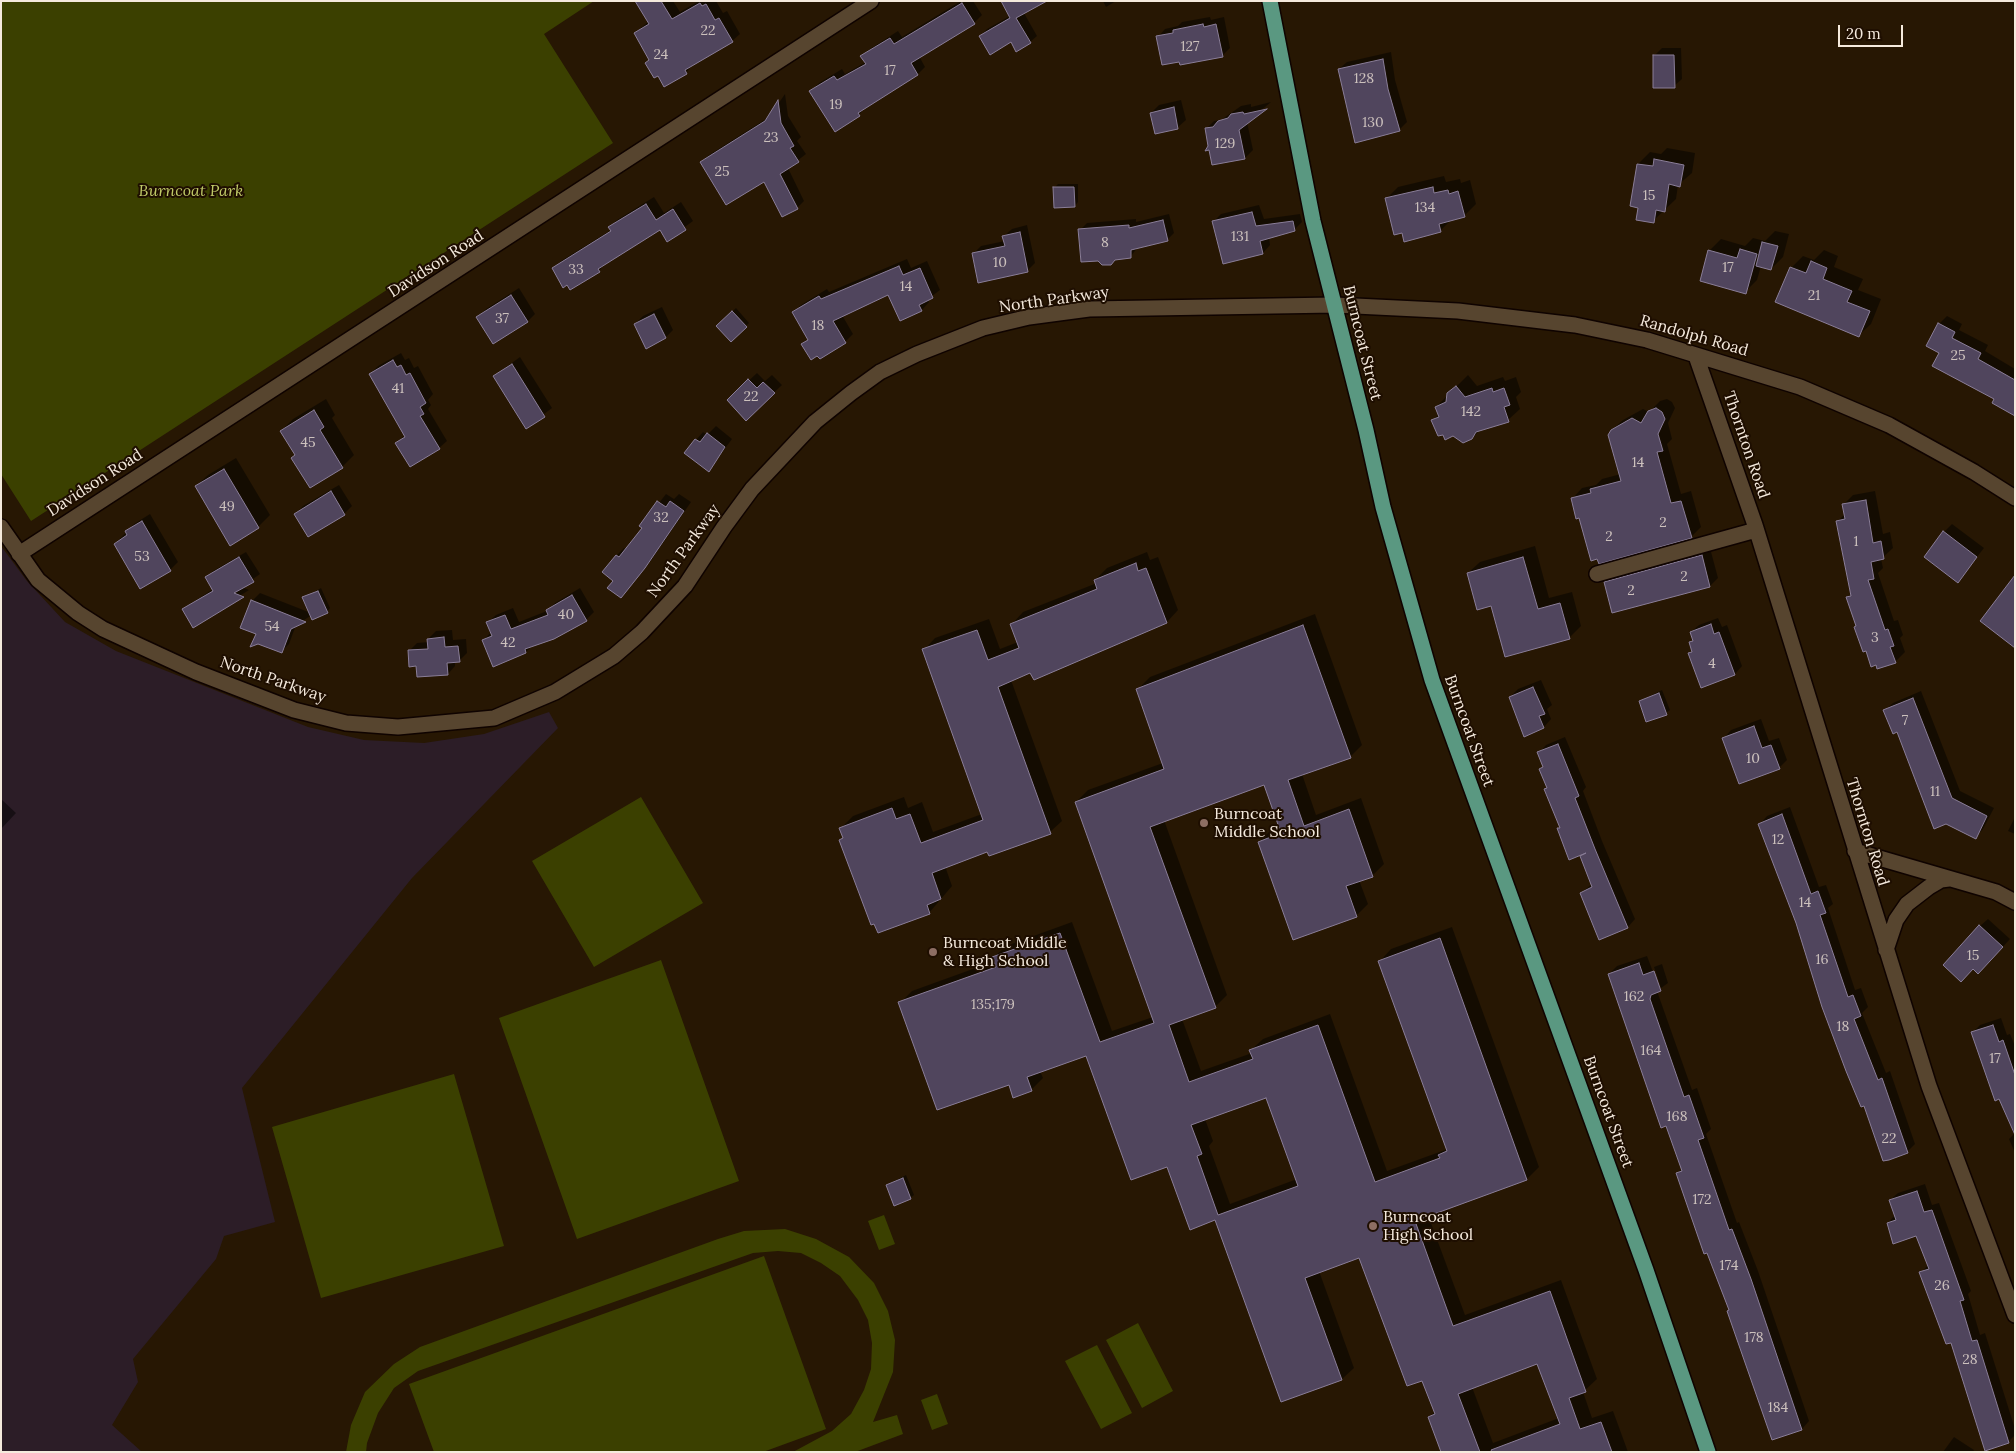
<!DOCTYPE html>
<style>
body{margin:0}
#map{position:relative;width:2016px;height:1453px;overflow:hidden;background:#271703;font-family:Lora,serif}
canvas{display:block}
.frame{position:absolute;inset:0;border:2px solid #f5eadd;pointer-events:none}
.scale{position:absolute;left:1838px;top:25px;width:65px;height:22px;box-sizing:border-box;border:2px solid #f5eadd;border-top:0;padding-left:6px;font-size:15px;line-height:18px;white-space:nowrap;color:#f5eadd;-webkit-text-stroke:4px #1e0e00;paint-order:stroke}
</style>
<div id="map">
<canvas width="2016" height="1453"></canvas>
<div class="frame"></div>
<div class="scale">20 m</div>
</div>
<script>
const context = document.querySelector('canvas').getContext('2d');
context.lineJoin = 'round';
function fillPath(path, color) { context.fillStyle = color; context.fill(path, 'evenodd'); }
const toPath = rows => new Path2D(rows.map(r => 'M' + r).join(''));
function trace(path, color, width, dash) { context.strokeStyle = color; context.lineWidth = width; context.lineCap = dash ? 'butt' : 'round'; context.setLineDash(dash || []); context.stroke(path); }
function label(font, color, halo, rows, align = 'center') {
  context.font = font + ' Lora,serif'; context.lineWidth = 4; context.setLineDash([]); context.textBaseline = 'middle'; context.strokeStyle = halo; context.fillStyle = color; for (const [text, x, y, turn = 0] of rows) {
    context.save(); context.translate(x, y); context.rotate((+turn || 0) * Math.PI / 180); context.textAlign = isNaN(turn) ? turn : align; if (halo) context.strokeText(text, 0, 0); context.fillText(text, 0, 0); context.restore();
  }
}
fillPath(toPath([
 [1,546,27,581,65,622,116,651,308,727,364,740,424,743,484,734,549,712,558,728,412,878,242,1088,275,1222,224,1236,216,1259,133,1359,138,1382,112,1425,142,1452,1,1452]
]), '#2c1d27');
fillPath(toPath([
 [1,1,594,1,544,34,613,143,31,521,1,474],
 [641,797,703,903,594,967,532,861],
 [661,960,739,1181,577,1239,499,1018],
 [454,1074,504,1246,321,1298,272,1127],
 [884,1215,895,1244,879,1250,868,1221],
 [785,1229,816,1239,849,1257,874,1283,888,1311,895,1340,893,1372,873,1422,897,1415,903,1434,855,1452,793,1452,832,1431,851,1414,864,1390,871,1369,872,1343,868,1320,858,1300,840,1276,821,1263,801,1253,778,1251,753,1253,418,1371,394,1388,378,1413,367,1443,366,1452,346,1452,351,1425,365,1392,394,1364,420,1347,718,1239,744,1231],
 [764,1256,826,1429,763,1452,434,1452,409,1384],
 [1138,1323,1173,1391,1142,1408,1106,1340],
 [1097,1345,1132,1413,1101,1429,1065,1361],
 [937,1394,948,1424,932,1430,921,1400]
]), '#3b4000');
fillPath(toPath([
 [637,1,673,1,680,12,699,1,716,1,723,13,727,11,740,34,732,41,693,64,686,73,650,60,635,33,649,21],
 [961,1,973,1,982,15,974,23,919,56,925,67,918,74,866,106,859,115,811,91,819,83,842,69,845,74,866,62,862,56,870,49,898,31,902,37],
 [1103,1,1116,1,1106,7],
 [1024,13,1037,36,1030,42,980,36,987,29,1010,16],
 [1210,17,1211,20,1224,17,1230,48,1222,56,1158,37,1165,29,1178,26,1182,22],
 [1662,48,1681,48,1682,79,1674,86,1654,56],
 [1391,52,1395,80,1407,122,1399,130,1339,69,1347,62],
 [785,94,788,116,801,137,797,141,806,154,788,168,804,201,797,208,765,180,701,162,709,155,769,117],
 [1181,100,1186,120,1178,127,1156,132,1151,113,1159,105],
 [1271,102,1247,122,1253,150,1245,158,1213,164,1206,129,1214,121,1221,120,1241,106,1251,104,1251,107],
 [1667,148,1695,153,1692,173,1678,185,1676,199,1653,221,1640,207,1638,164,1650,152,1661,154],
 [1444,176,1446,182,1460,179,1461,183,1470,180,1476,204,1464,216,1452,219,1440,231,1386,199,1398,187],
 [1058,184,1078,184,1078,202,1075,206,1054,188],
 [654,197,664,213,681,202,693,221,667,240,660,228,606,262,599,271,554,269,561,261,611,230,610,227,617,220],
 [1259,205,1264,219,1300,214,1302,222,1294,230,1269,237,1270,245,1263,253,1214,221,1221,214],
 [1169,214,1174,233,1167,240,1138,247,1131,256,1116,258,1080,230,1087,223,1136,219,1136,222],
 [1027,225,1035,263,1027,271,973,254,981,246,1005,241,1004,236,1012,229],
 [1775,231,1789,234,1783,257,1771,269,1761,266,1757,280,1745,292,1709,251,1721,239,1745,246,1753,238,1765,241],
 [1824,250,1838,256,1834,267,1863,279,1858,290,1881,299,1871,324,1859,335,1791,268,1803,256,1814,260],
 [907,259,911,268,927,261,940,290,928,299,929,302,922,310,889,294,842,315,853,334,845,342,820,357,803,344,809,338,793,312,801,305,827,289,829,292],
 [519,288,535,314,528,321,478,317,486,309],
 [662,307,673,330,666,337,635,324,643,316],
 [736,308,749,323,731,340,717,326],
 [1947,316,1962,324,1959,330,1988,345,1985,351,2015,369,2015,415,1940,352,1928,346,1939,324],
 [401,353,405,360,409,358,414,368,418,366,433,394,428,400,431,405,428,409,447,441,439,448,397,443,405,435,370,374,378,366],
 [520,357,552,408,527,427,494,376],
 [757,373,765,381,772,375,782,385,746,419,728,400],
 [1468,375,1477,386,1503,377,1505,381,1516,377,1521,392,1516,397,1520,409,1508,420,1480,430,1472,438,1433,420,1439,414,1436,407],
 [326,399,335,415,332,418,354,455,342,467,296,455,281,431,293,419],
 [1667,399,1672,402,1675,408,1668,423,1672,439,1667,444,1681,494,1691,491,1701,527,1691,537,1580,516,1572,499,1582,488,1596,485,1602,479,1621,474,1612,430,1623,420,1643,409,1649,412,1660,401],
 [716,426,732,439,709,470,696,440,703,432,707,435],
 [236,458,270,515,258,527,196,486,208,475],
 [339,485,352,506,344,514,296,514,303,506],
 [1875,491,1883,534,1890,532,1893,548,1881,559,1883,568,1878,573,1894,621,1898,620,1903,635,1900,638,1905,652,1895,662,1857,626,1847,598,1852,593,1837,522,1845,514,1843,505,1853,495],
 [666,494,674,499,679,494,691,502,652,559,628,589,615,581,617,555,624,548,627,550,644,528,641,526],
 [150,514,178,562,170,570,115,544,134,524],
 [1952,524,1984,548,1958,581,1944,532],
 [1535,546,1549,598,1572,592,1581,626,1569,638,1492,605,1468,573,1480,562],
 [1710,548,1718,578,1710,586,1613,612,1605,582,1613,575],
 [246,552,260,574,242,587,249,590,193,626,183,609,213,589,206,578,213,571],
 [1147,552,1150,560,1158,557,1178,610,1167,622,1011,680,1062,821,1050,832,988,850,945,866,952,886,929,913,841,840,844,837,841,828,853,816,904,797,908,808,922,802,933,832,982,814,924,650,935,638,989,619,1000,649,1018,642,1012,624,1023,612,1097,583,1095,580,1107,568],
 [321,588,330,608,327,612,312,615,296,625,289,644,281,652,257,634,252,601,260,593,311,613,304,598],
 [580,588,594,612,586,620,533,645,526,652,484,640,491,632,488,622,496,615,513,608,519,622,547,611,555,603],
 [1315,614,1362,745,1350,757,1302,774,1316,815,1361,798,1384,864,1372,876,1359,880,1368,904,1356,916,1259,842,1271,830,1280,827,1265,784,1164,820,1227,995,1215,1007,1182,1019,1201,1071,1252,1053,1251,1050,1263,1039,1330,1014,1387,1171,1445,1150,1447,1148,1380,961,1391,949,1452,927,1539,1167,1527,1179,1428,1215,1465,1315,1561,1280,1597,1379,1583,1392,1592,1418,1613,1411,1628,1452,1442,1452,1430,1417,1435,1411,1423,1379,1360,1256,1319,1271,1354,1368,1342,1379,1216,1219,1168,1166,1086,1054,1040,1071,1043,1078,1031,1090,1009,1083,900,1003,912,991,995,961,994,957,1006,946,1072,922,1112,1031,1153,1017,1076,802,1088,790,1163,763,1138,689,1150,677],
 [1267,1096,1297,1179,1230,1204,1209,1146,1213,1141,1205,1119],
 [1538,1363,1559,1418,1493,1443,1472,1387],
 [1718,618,1722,627,1727,625,1742,666,1735,674,1702,686,1689,653,1693,650,1690,643,1694,639,1691,632,1699,625],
 [452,630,453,640,466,639,467,653,459,661,455,661,455,666,448,674,417,665,409,651,417,643,429,642,428,639,436,631],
 [1541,680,1552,705,1547,709,1551,719,1544,727,1510,697,1518,689],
 [1662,690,1670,710,1666,713,1640,701],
 [1921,691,1960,791,1994,808,1983,829,1976,837,1885,710,1893,703],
 [1761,719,1769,741,1779,738,1787,760,1779,768,1724,738,1731,730],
 [1565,737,1586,787,1583,791,1602,841,1635,919,1628,927,1599,938,1581,893,1592,884,1582,856,1586,852,1559,829,1561,827,1545,790,1548,787,1540,769,1544,766,1539,753,1546,745],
 [1,799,16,813,1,829],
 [1790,807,1819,887,1826,885,1833,904,1828,908,1855,990,1861,988,1868,1007,1862,1013,1886,1073,1890,1071,1915,1144,1907,1152,1798,923,1760,824,1767,816],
 [2015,817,2015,834,2008,831],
 [1988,919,2010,939,1986,965,1980,926],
 [1647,956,1659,988,1661,988,1654,967,1662,964,1668,983,1657,991,1692,1090,1697,1088,1711,1129,1706,1134,1737,1223,1739,1222,1758,1271,1809,1421,1802,1429,1773,1439,1730,1310,1677,1173,1682,1169,1609,974,1617,966],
 [2001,1018,2007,1035,2010,1034,2015,1046,2015,1153,2009,1139,2014,1134,1973,1032,1980,1025],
 [906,1175,914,1195,910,1198,887,1185],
 [1925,1184,1932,1205,1939,1203,1971,1291,1968,1294,1980,1335,1985,1333,2015,1429,2015,1435,2008,1442,1952,1341,1921,1273,1928,1265,1917,1235,1888,1223,1895,1215,1890,1200,1898,1193],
 [1954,1437,1974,1450,1973,1452,1943,1452]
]), '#0007');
const building = toPath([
 [635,1,661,1,672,19,700,3,702,6,706,4,715,20,719,18,733,42,685,70,687,74,664,87,658,76,654,78,645,63,649,60,634,33,649,24,635,1],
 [1001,1,1047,1,1016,18,1031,43,1016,52,1011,42,990,55,979,36,1010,18,1001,1],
 [962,3,975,24,911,63,918,75,858,113,860,116,835,132,809,91,834,76,837,80,866,64,860,56,890,38,894,44,962,3],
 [1203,24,1204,27,1216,24,1223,57,1180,65,1179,62,1162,65,1156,36,1173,33,1173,30,1203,24],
 [1653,55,1674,55,1675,88,1653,88,1653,55],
 [1383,59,1388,89,1400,131,1355,143,1338,69,1383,59],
 [778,100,781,123,794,146,790,148,799,162,780,174,798,209,782,217,764,182,726,205,700,162,765,121,778,100],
 [1174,107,1178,129,1155,134,1150,113,1174,107],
 [1267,109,1239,130,1245,159,1212,165,1209,150,1205,151,1208,146,1205,128,1213,127,1218,121,1228,118,1231,114,1243,112,1244,114,1267,109],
 [1654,159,1684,165,1680,187,1669,184,1665,212,1656,210,1654,223,1636,220,1638,208,1630,206,1637,164,1653,166,1654,159],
 [1053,187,1074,187,1075,207,1054,208,1053,187],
 [1433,187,1434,193,1448,190,1449,194,1458,191,1465,217,1439,224,1441,232,1404,242,1402,233,1394,235,1385,198,1433,187],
 [646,204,656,220,673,209,686,230,667,242,660,230,598,269,600,272,570,290,567,285,563,288,552,268,611,231,608,227,646,204],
 [1252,212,1256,226,1293,221,1295,231,1260,241,1263,254,1223,264,1212,221,1252,212],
 [1163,220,1168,241,1131,250,1131,258,1115,260,1111,265,1102,265,1098,261,1081,262,1078,229,1129,225,1129,228,1163,220],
 [1020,232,1028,272,978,283,972,253,1005,246,1002,236,1020,232],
 [1762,242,1778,246,1771,270,1756,266,1762,242],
 [1740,249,1757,254,1746,294,1700,281,1708,250,1737,258,1740,249],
 [1811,261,1827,268,1823,279,1852,291,1847,302,1870,311,1859,337,1775,302,1790,267,1806,273,1811,261],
 [899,266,903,275,920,268,933,298,919,305,922,311,900,321,888,295,833,321,846,343,820,359,817,356,811,360,801,344,808,340,792,312,819,296,821,299,899,266],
 [511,295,528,322,493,344,476,317,511,295],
 [732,311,747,327,731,342,716,326,732,311],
 [654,314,666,338,646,349,634,324,654,314],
 [1938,323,1955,332,1952,338,1981,353,1978,359,2015,380,2015,416,1992,403,1994,399,1932,366,1939,353,1926,346,1938,323],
 [393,360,397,367,401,365,406,375,410,373,426,403,420,407,424,414,420,416,440,449,410,467,395,443,405,437,369,374,393,360],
 [512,364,545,417,526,429,493,376,512,364],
 [748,379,757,388,763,382,775,393,746,421,727,400,748,379],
 [1456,386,1465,397,1492,388,1493,392,1504,388,1510,405,1504,407,1509,422,1476,432,1472,439,1463,443,1453,436,1445,440,1443,435,1438,436,1431,420,1439,417,1435,407,1446,402,1447,393,1456,386],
 [1656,408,1662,412,1665,419,1658,434,1663,451,1657,452,1671,503,1681,501,1692,538,1599,564,1597,559,1591,561,1579,518,1576,519,1571,498,1591,493,1590,489,1621,481,1608,435,1611,430,1632,418,1641,423,1648,411,1656,408],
 [314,410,324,427,320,430,343,468,310,488,291,458,295,455,280,431,314,410],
 [707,433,725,447,709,472,684,453,695,439,700,442,707,433],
 [224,469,259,528,230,546,195,486,224,469],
 [331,491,345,515,308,537,294,514,331,491],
 [1866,500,1873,543,1881,541,1884,559,1871,562,1874,579,1868,580,1885,630,1888,629,1894,646,1890,647,1896,663,1877,669,1876,665,1871,667,1866,651,1863,652,1854,627,1856,626,1846,597,1851,596,1836,521,1845,519,1842,504,1866,500],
 [657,501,666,507,670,501,684,511,645,568,621,598,607,588,613,581,602,572,616,555,619,557,642,528,639,526,657,501],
 [142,521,171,571,140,589,114,544,127,535,125,531,142,521],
 [1943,531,1977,557,1958,583,1924,557,1943,531],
 [1702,555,1710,587,1612,613,1604,582,1702,555],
 [239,557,254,582,234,593,244,597,193,628,182,609,213,591,205,577,239,557],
 [1523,557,1538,609,1560,603,1570,639,1505,657,1491,606,1477,610,1467,573,1523,557],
 [1136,563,1138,571,1146,568,1167,623,1034,680,1030,673,998,687,1051,834,989,856,987,852,932,873,941,899,927,905,930,914,878,933,874,924,871,925,839,840,843,838,839,828,892,808,896,819,910,814,921,843,983,820,922,649,977,630,988,660,1019,648,1010,624,1097,589,1094,580,1136,563],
 [2015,575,2015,648,1980,621,2015,575],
 [318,591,328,613,312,620,302,597,318,591],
 [572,595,587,621,554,639,525,649,526,653,493,667,482,640,492,636,486,622,505,615,511,629,548,615,546,610,572,595],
 [251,600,306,622,291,629,282,653,258,644,250,647,256,634,240,628,251,600],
 [1711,624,1714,634,1719,632,1735,675,1701,688,1688,653,1692,652,1689,642,1693,641,1690,632,1711,624],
 [1303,625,1351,758,1288,780,1304,826,1349,809,1373,877,1346,886,1357,917,1293,940,1258,842,1281,833,1264,785,1150,827,1216,1008,1169,1025,1189,1082,1253,1059,1249,1050,1318,1025,1375,1182,1440,1158,1438,1155,1447,1151,1378,961,1440,938,1527,1180,1415,1221,1453,1326,1550,1291,1586,1392,1569,1398,1580,1429,1601,1422,1612,1452,1492,1452,1491,1450,1560,1424,1537,1364,1458,1394,1480,1452,1441,1452,1428,1417,1435,1414,1422,1381,1407,1386,1359,1258,1305,1278,1342,1380,1281,1402,1215,1220,1190,1230,1167,1167,1131,1180,1086,1056,1027,1077,1032,1091,1013,1098,1009,1085,937,1110,898,1002,996,967,992,957,1060,933,1100,1042,1154,1023,1075,802,1164,769,1136,689,1303,625],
 [1266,1098,1298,1186,1218,1215,1197,1156,1202,1154,1191,1125,1266,1098],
 [444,637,445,647,458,646,460,662,447,663,448,675,417,677,416,666,409,667,408,650,428,649,427,639,444,637],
 [1533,687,1545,714,1539,716,1544,728,1524,737,1509,697,1533,687],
 [1659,693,1667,715,1646,722,1639,701,1659,693],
 [1913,698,1952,798,1987,816,1976,839,1946,824,1934,829,1897,732,1893,734,1883,710,1913,698],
 [1754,726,1762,748,1771,745,1780,769,1739,784,1722,738,1754,726],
 [1558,744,1579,796,1575,798,1595,849,1628,928,1599,940,1580,893,1592,887,1580,856,1586,853,1569,860,1557,828,1560,828,1544,789,1547,788,1539,769,1543,767,1537,752,1558,744],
 [1782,814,1811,894,1818,891,1826,913,1820,915,1848,997,1853,995,1861,1016,1854,1019,1878,1080,1882,1078,1908,1153,1889,1160,1883,1161,1864,1106,1861,1107,1846,1071,1822,1007,1796,923,1758,824,1782,814],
 [1979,925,2003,947,1978,974,1973,969,1961,982,1943,965,1979,925],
 [1639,963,1643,975,1654,971,1661,991,1651,995,1650,999,1684,1097,1689,1095,1704,1138,1698,1140,1729,1230,1732,1229,1751,1279,1802,1430,1772,1440,1727,1311,1729,1310,1707,1253,1704,1254,1676,1173,1682,1171,1666,1126,1661,1128,1608,974,1639,963],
 [1993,1025,1999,1042,2003,1040,2015,1075,2015,1135,1999,1099,1995,1101,1971,1032,1993,1025],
 [903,1178,911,1199,894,1206,886,1185,903,1178],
 [1917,1191,1924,1212,1932,1210,1964,1300,1960,1301,1972,1341,1977,1340,2009,1443,1985,1451,1951,1343,1946,1344,1919,1272,1929,1269,1916,1236,1893,1244,1887,1223,1896,1220,1889,1200,1917,1191]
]);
fillPath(building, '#50455d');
trace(building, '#8a7e98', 1);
const minor = toPath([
 [1696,356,1755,525,1929,1086,2015,1315],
 [1,527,38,580,78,613,103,629,196,672,294,710,346,723,398,727,494,718,555,692,614,656,642,632,685,586,724,527,752,489,815,422,851,393,880,372,917,354,983,328,1029,317,1089,309,1335,305,1458,311,1575,325,1647,340,1800,387,1889,425,1974,472,2015,498],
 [19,554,871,1],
 [1597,574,1756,530],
 [1855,851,1996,892,2015,902],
 [1886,950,1896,920,1907,904,1929,887,1941,880,1949,879]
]);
const major = toPath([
 [1270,1,1313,221,1366,430,1383,507,1432,680,1646,1270,1708,1452]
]);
trace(minor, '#0f0300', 18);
trace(major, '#0f0300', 18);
trace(minor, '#57452f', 15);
trace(major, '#5a9881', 15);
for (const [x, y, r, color] of [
 [1204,823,5,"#8d6e63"],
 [933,952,5,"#8d6e63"],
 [1373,1226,5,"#8d6e63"]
]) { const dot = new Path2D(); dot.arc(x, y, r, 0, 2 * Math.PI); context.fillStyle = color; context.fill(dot); trace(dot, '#1e0e00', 2); }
label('14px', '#ccc1bd', null, [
 ["22",708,31],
 ["127",1190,47],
 ["24",661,55],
 ["17",890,71],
 ["128",1364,79],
 ["19",836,105],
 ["130",1373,123],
 ["23",771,138],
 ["129",1225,144],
 ["25",722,172],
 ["15",1649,196],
 ["134",1425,208],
 ["131",1240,237],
 ["8",1105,243],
 ["10",1000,263],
 ["17",1728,268],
 ["33",576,270],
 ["14",906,287],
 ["21",1814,296],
 ["37",502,319],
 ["18",818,326],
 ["25",1958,356],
 ["41",398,389],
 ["22",751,397],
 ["142",1471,412],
 ["45",308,443],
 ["14",1638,463],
 ["49",227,507],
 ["32",661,518],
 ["2",1663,523],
 ["2",1609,537],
 ["1",1856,542],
 ["53",142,557],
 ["2",1684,577],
 ["2",1631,591],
 ["40",566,615],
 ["54",272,627],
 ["3",1875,638],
 ["42",508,643],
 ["4",1712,664],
 ["7",1905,721],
 ["10",1753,759],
 ["11",1935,792],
 ["12",1778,840],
 ["14",1805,903],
 ["15",1973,956],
 ["16",1822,960],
 ["162",1634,997],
 ["135;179",993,1005],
 ["18",1843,1027],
 ["164",1651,1051],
 ["17",1995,1059],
 ["168",1677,1117],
 ["22",1889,1139],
 ["172",1702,1200],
 ["174",1729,1266],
 ["26",1942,1286],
 ["178",1754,1338],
 ["28",1970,1360],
 ["184",1778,1408]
]);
label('italic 16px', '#bfc967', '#1e0e00', [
 ["Burncoat Park",191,191]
]);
label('16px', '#f5eadd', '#1e0e00', [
 ["Davidson Road",436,264,-33],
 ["North Parkway",1054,300,-8],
 ["Randolph Road",1694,336,16],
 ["Burncoat Street",1362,343,76],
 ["Thornton Road",1746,445,71],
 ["Davidson Road",95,483,-33],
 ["North Parkway",684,551,-54],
 ["North Parkway",273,680,19],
 ["Burncoat Street",1469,731,70],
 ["Thornton Road",1867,832,73],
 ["Burncoat Street",1608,1112,70]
]);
label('16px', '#f5eadd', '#1e0e00', [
 ["Burncoat",1214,814],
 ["Middle School",1214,832],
 ["Burncoat Middle",943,943],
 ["& High School",943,961],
 ["Burncoat",1383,1217],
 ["High School",1383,1235]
], 'left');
</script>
